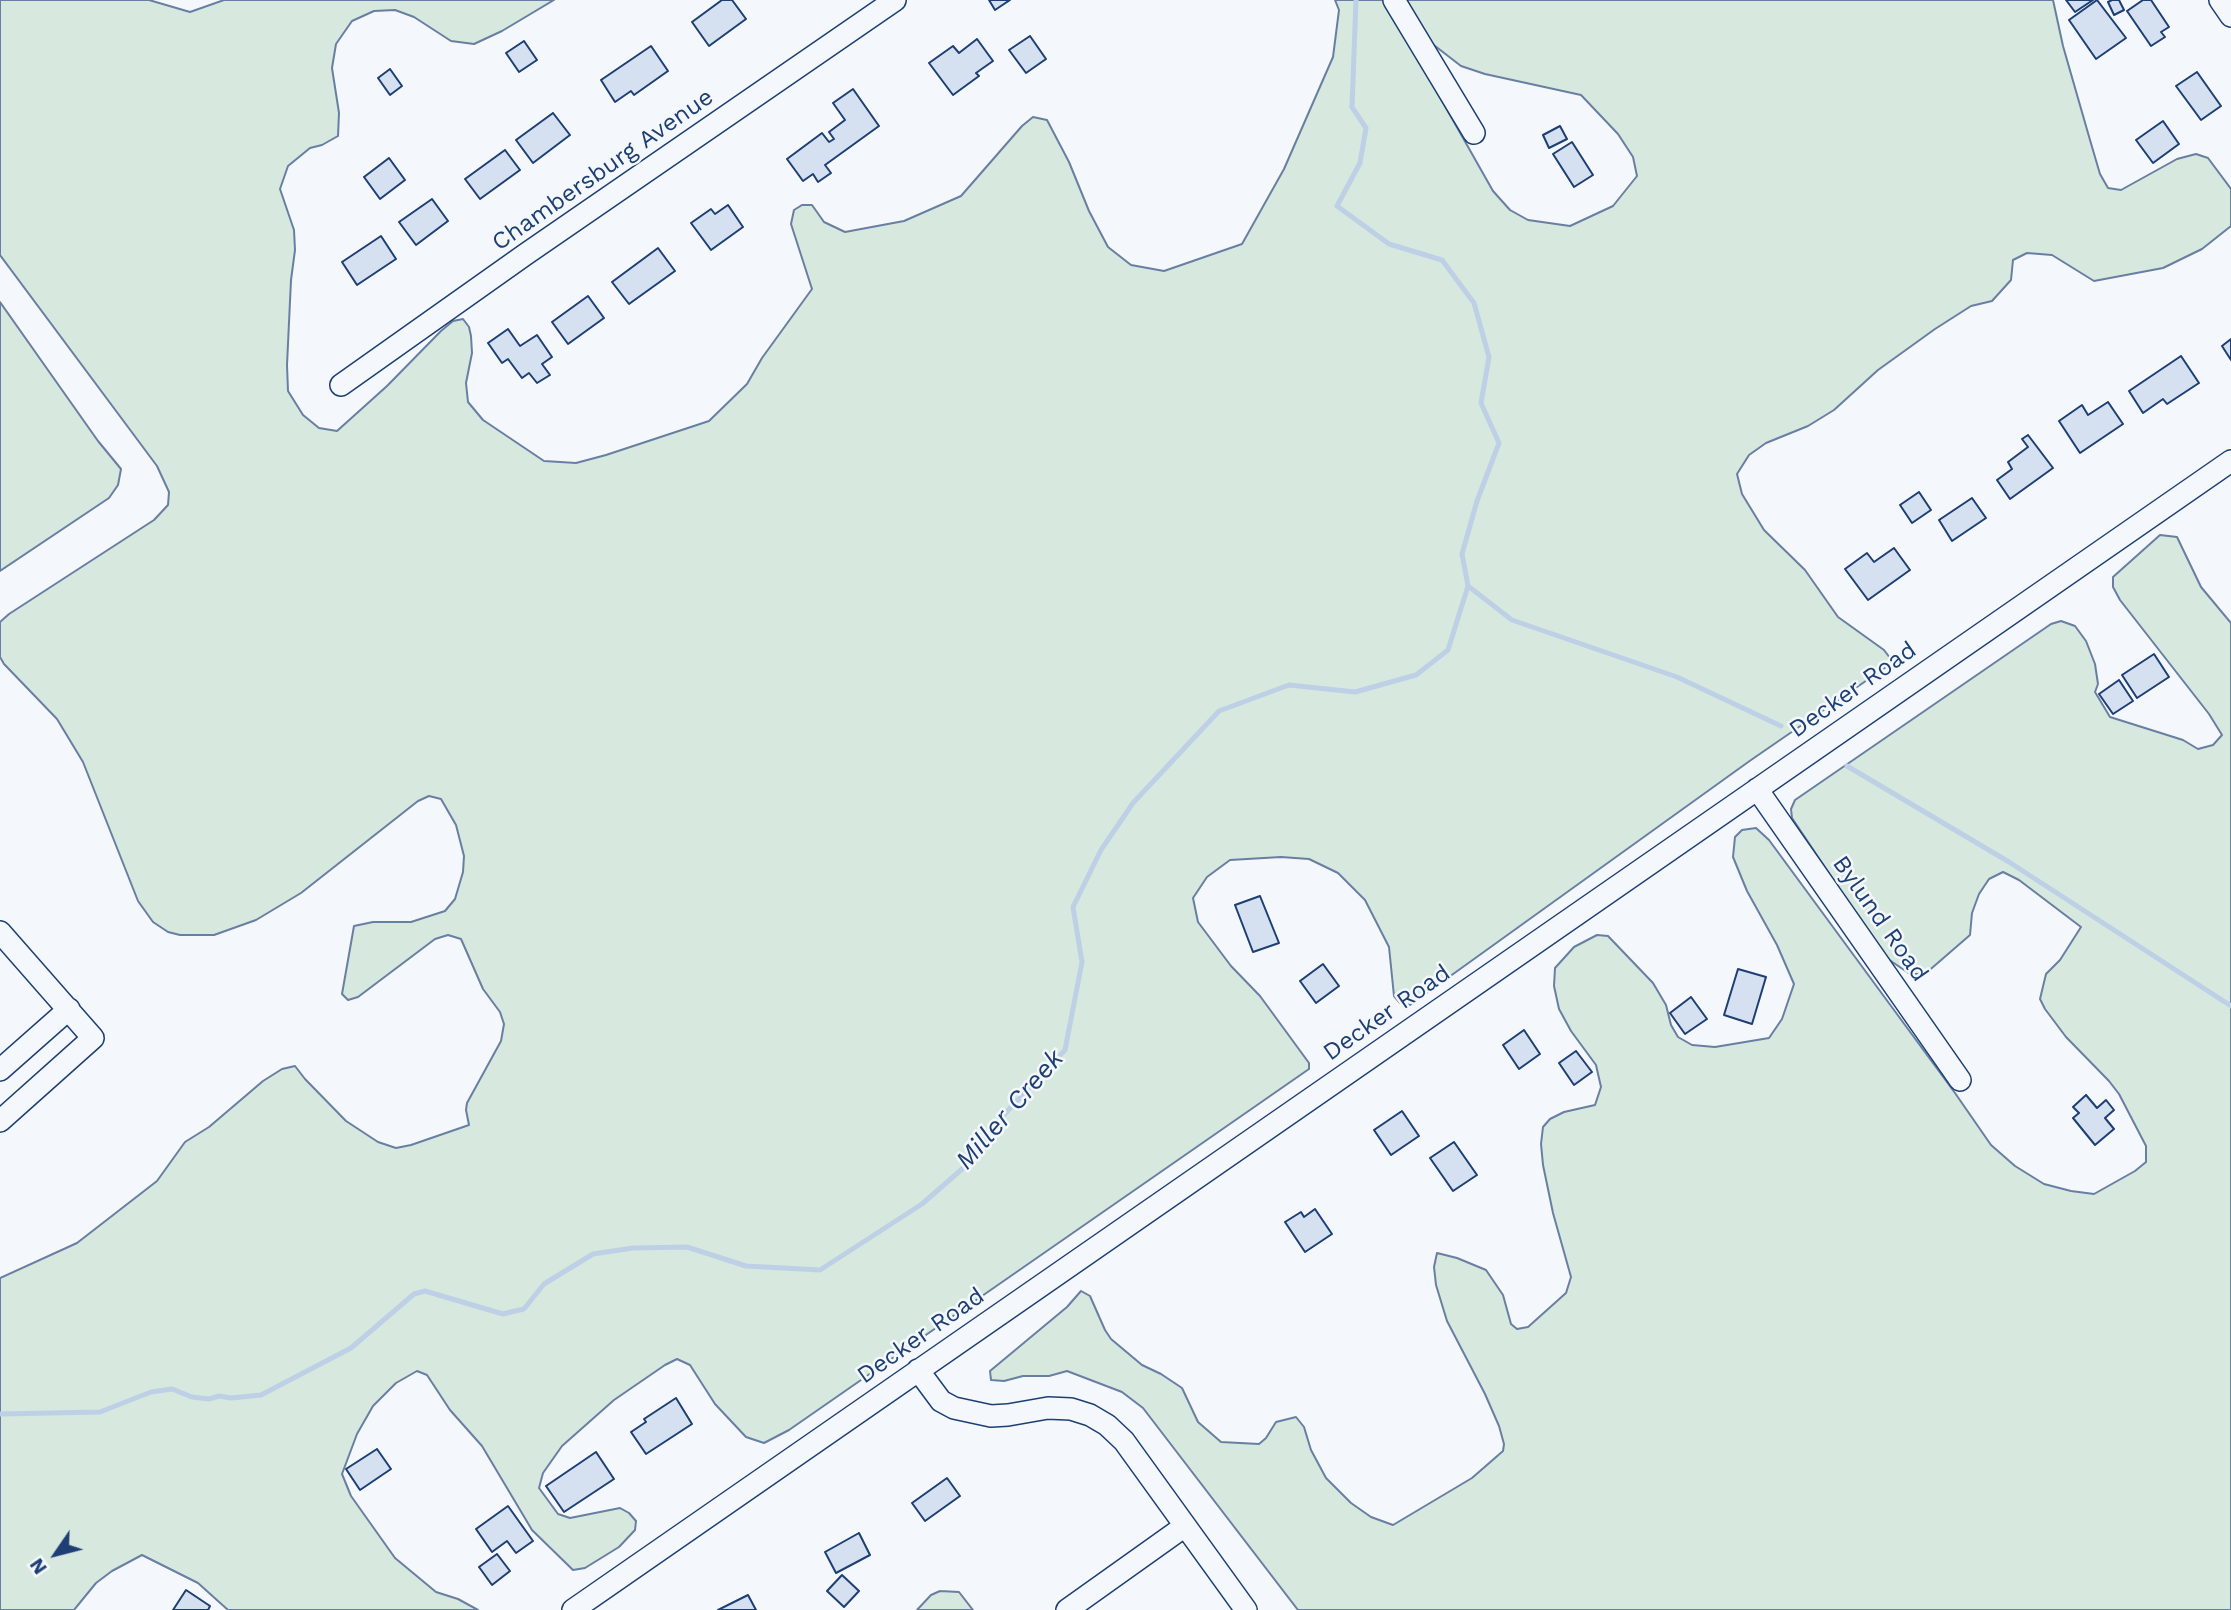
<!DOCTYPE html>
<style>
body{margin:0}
#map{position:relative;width:2231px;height:1610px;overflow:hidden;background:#f4f7fb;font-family:"Work Sans",sans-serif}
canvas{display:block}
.north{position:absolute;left:21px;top:1519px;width:70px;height:70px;-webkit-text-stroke:5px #f4f7fb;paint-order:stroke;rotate:235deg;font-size:19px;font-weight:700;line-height:28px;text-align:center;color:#1d3f73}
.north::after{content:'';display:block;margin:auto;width:24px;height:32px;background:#1d3f73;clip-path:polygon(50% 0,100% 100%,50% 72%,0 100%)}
</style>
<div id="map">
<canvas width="2231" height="1610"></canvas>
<div class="north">N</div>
</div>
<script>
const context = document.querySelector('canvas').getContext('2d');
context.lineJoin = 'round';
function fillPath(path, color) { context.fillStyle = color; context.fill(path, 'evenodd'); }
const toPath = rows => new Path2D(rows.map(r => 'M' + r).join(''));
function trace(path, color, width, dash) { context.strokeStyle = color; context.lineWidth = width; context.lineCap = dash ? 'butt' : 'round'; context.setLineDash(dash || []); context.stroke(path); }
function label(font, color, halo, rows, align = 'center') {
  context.font = font + ' "Work Sans",sans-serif'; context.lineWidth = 5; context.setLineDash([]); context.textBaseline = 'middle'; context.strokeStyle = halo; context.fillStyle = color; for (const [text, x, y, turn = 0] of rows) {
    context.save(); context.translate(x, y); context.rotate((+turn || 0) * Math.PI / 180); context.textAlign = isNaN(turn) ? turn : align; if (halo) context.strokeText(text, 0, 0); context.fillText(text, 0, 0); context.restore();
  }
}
const green = toPath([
 [0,0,149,0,190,12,224,0,554,0,502,31,474,44,451,41,414,17,395,10,374,11,352,21,336,44,332,68,339,113,338,136,322,145,310,148,288,166,280,189,294,230,295,250,291,280,287,365,288,391,303,415,319,428,337,431,387,386,441,331,453,321,463,319,469,327,471,336,472,353,466,383,468,402,483,420,544,461,576,463,606,455,709,421,747,384,762,358,812,289,791,224,794,210,802,205,812,205,824,222,845,232,904,221,961,196,1022,126,1033,117,1047,120,1069,162,1089,211,1108,247,1131,265,1164,271,1242,244,1284,169,1333,57,1339,10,1335,0,1385,0,1493,191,1510,210,1528,220,1570,226,1613,206,1637,176,1633,157,1618,134,1581,95,1485,74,1461,66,1426,39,1403,0,2053,0,2063,46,2090,140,2100,174,2108,188,2121,190,2177,159,2196,154,2208,158,2231,189,2231,226,2202,249,2163,268,2094,281,2052,255,2027,253,2013,260,2011,280,1992,301,1971,306,1935,329,1878,370,1834,410,1808,426,1766,443,1749,455,1737,474,1742,494,1764,530,1805,570,1838,617,1884,650,1890,658,1889,665,1751,760,1410,1005,1400,1003,1394,996,1389,947,1365,900,1338,873,1309,859,1281,857,1230,860,1207,877,1193,898,1198,922,1231,966,1260,996,1309,1063,1309,1069,789,1430,764,1443,746,1437,715,1404,690,1365,677,1359,665,1365,614,1400,562,1446,543,1473,539,1488,558,1514,570,1518,620,1508,629,1513,636,1521,635,1530,619,1547,585,1568,573,1570,532,1530,482,1446,450,1410,427,1375,417,1371,396,1383,373,1406,357,1434,342,1474,351,1496,395,1558,436,1592,458,1599,478,1610,228,1610,198,1583,142,1555,112,1571,96,1583,74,1610,0,1610,0,1278,77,1243,157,1181,185,1142,209,1127,263,1081,282,1069,295,1066,305,1079,346,1121,378,1142,396,1148,411,1145,469,1125,466,1110,467,1103,501,1041,504,1024,500,1012,483,989,461,939,448,935,435,939,358,997,348,1000,342,994,354,926,373,922,411,922,445,911,455,899,463,872,464,856,456,825,441,799,429,796,418,801,301,893,256,920,214,935,180,935,168,932,153,922,138,901,83,762,57,719,4,664,0,657,0,622,9,614,154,520,168,505,169,492,157,466,0,255,0,0],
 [0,302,98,441,121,469,118,485,109,498,0,571,0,302],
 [2160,535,2177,537,2201,587,2231,623,2231,1610,1298,1610,1143,1408,1122,1392,1067,1371,1049,1376,1023,1376,1004,1381,991,1380,990,1371,1067,1307,1081,1291,1090,1296,1105,1330,1111,1339,1142,1365,1161,1374,1182,1388,1198,1422,1221,1442,1259,1444,1266,1438,1276,1422,1296,1417,1304,1427,1311,1450,1326,1478,1351,1503,1371,1517,1393,1525,1472,1478,1503,1451,1504,1444,1499,1426,1485,1394,1447,1321,1436,1285,1434,1267,1437,1253,1457,1258,1486,1270,1503,1295,1511,1324,1517,1329,1528,1327,1566,1293,1571,1277,1553,1213,1543,1165,1541,1144,1543,1127,1550,1119,1564,1112,1595,1105,1601,1087,1596,1065,1571,1031,1559,1009,1554,986,1555,968,1574,947,1597,935,1608,936,1653,983,1666,1005,1671,1025,1678,1037,1692,1045,1715,1047,1769,1038,1782,1019,1794,984,1777,945,1747,891,1733,857,1735,837,1742,830,1756,828,1769,840,1955,1093,1991,1145,2015,1166,2044,1184,2071,1191,2094,1194,2135,1171,2146,1162,2146,1146,2119,1094,2109,1081,2066,1037,2045,1009,2040,999,2046,974,2060,960,2081,927,2019,880,2003,872,1989,879,1979,894,1972,913,1970,935,1925,974,1910,974,1885,957,1792,818,1791,809,1795,800,2051,624,2061,621,2075,626,2086,641,2095,664,2098,684,2095,692,2110,717,2183,740,2198,749,2213,745,2222,735,2209,714,2120,600,2113,587,2113,577,2160,535],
 [940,1591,959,1592,973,1610,917,1610,931,1595,940,1591]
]);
fillPath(green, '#d7e8df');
trace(green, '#687fa3', 2);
trace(toPath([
 [1468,586,1512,620,1677,677,1781,726],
 [1847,766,2009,862,2231,1006],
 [0,1414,100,1412,151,1392,172,1389,192,1397,209,1399,219,1396,231,1398,261,1395,351,1348,414,1294,425,1291,503,1314,515,1311,524,1309,544,1284,593,1254,633,1248,687,1247,746,1266,820,1270,922,1204,969,1163,998,1121,1065,1050,1082,962,1073,907,1101,850,1133,803,1219,711,1289,685,1355,692,1416,675,1448,650,1468,586,1462,554,1477,501,1499,443,1481,403,1489,357,1474,303,1442,260,1389,244,1337,206,1360,163,1366,128,1352,107,1356,0]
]), '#bed0e5', 5);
const building = toPath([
 [722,0,732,0,746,19,709,46,692,22,722,0],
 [989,0,1010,0,995,10,989,0],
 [2066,0,2093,0,2075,12,2066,0],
 [2097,0,2126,38,2096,59,2069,20,2097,0],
 [2112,0,2119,0,2124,10,2114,15,2108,2,2112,0],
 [2143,0,2151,0,2169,27,2161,32,2165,37,2151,46,2127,11,2143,0],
 [1030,36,1046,59,1026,73,1009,50,1030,36],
 [977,39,993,61,976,73,979,76,953,95,929,63,953,46,959,53,977,39],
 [524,41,537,60,519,72,506,53,524,41],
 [651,46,668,71,634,95,631,91,615,102,601,80,651,46],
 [390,69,402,86,390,95,378,78,390,69],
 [2197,72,2221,106,2201,120,2176,86,2197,72],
 [853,89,879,126,825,165,831,173,818,182,813,174,803,181,787,159,822,133,829,142,834,139,829,132,845,120,833,103,853,89],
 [553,113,570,135,533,163,516,140,553,113],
 [2163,121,2179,144,2153,163,2136,140,2163,121],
 [1560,126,1567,139,1549,148,1543,135,1560,126],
 [1572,142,1593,175,1574,187,1553,154,1572,142],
 [505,150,520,170,480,199,465,179,505,150],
 [389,158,405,180,380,199,364,177,389,158],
 [432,199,448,221,416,245,399,222,432,199],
 [728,205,743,227,711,250,691,223,711,209,715,214,728,205],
 [381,236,396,259,357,285,342,262,381,236],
 [658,248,675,271,629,304,612,282,658,248],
 [588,296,604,318,568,344,552,322,588,296],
 [508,329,520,346,537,335,552,357,542,364,550,375,537,383,529,373,522,378,508,359,502,363,488,343,508,329],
 [2231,339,2231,360,2222,346,2231,339],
 [2181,356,2199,383,2167,404,2163,399,2143,413,2129,391,2181,356],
 [2108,402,2123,424,2080,453,2059,421,2082,405,2088,415,2108,402],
 [2028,435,2053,468,2010,499,1997,480,2012,469,2008,462,2028,447,2022,439,2028,435],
 [1919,492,1931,510,1912,523,1900,505,1919,492],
 [1972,498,1986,518,1952,541,1939,520,1972,498],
 [1894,548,1910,570,1868,600,1845,569,1867,553,1874,562,1894,548],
 [2154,654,2169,677,2137,698,2122,675,2154,654],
 [2119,680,2133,701,2113,714,2099,694,2119,680],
 [1260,896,1279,943,1253,952,1235,905,1260,896],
 [1323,964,1339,986,1316,1003,1300,981,1323,964],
 [1738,969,1766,977,1752,1024,1724,1015,1738,969],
 [1691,997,1707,1019,1685,1034,1670,1013,1691,997],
 [1524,1030,1540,1054,1519,1069,1503,1045,1524,1030],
 [1576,1051,1592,1072,1574,1085,1559,1063,1576,1051],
 [2086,1095,2097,1108,2106,1100,2114,1110,2105,1118,2114,1129,2095,1145,2073,1118,2079,1113,2073,1107,2086,1095],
 [1402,1111,1419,1136,1391,1155,1374,1130,1402,1111],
 [1454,1142,1477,1175,1453,1191,1430,1158,1454,1142],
 [1315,1209,1332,1234,1305,1252,1285,1222,1301,1212,1304,1217,1315,1209],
 [676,1398,692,1424,646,1454,631,1432,646,1422,644,1419,676,1398],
 [377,1449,391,1469,360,1490,346,1469,377,1449],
 [596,1452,614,1479,564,1512,546,1486,596,1452],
 [947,1478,960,1496,925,1521,912,1503,947,1478],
 [508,1506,533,1541,516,1553,507,1541,492,1552,476,1529,508,1506],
 [859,1533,870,1555,836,1573,825,1552,859,1533],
 [497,1554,510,1571,492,1585,479,1567,497,1554],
 [842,1575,859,1591,844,1607,827,1591,842,1575],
 [186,1590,210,1606,208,1610,173,1610,186,1590],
 [748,1595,756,1610,718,1610,748,1595]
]);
fillPath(building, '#d5e0f0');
trace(building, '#1d3f73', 2);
const minor = toPath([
 [1394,0,1474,133],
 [2220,0,2231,16],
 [341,385,526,254,895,0],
 [1757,789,1960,1080],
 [0,932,93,1038,0,1121],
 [0,1070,69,1009],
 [918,1370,941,1401,954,1408,991,1416,1008,1415,1048,1408,1071,1409,1090,1415,1107,1425,1124,1441,1246,1610],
 [573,1610,2231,461],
 [1067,1610,1185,1526]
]);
trace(minor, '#1d3f73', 24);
trace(minor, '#f4f7fb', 21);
label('24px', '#1d3f73', '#f4f7fb', [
 ["Chambersburg Avenue",603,170,-35],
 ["Decker Road",1853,690,-35],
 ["Bylund Road",1880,919,55],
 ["Decker Road",1387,1013,-35],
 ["Decker Road",921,1336,-35]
]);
label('italic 26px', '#1d3f73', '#f4f7fb', [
 ["Miller Creek",1010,1110,-49]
]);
</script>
